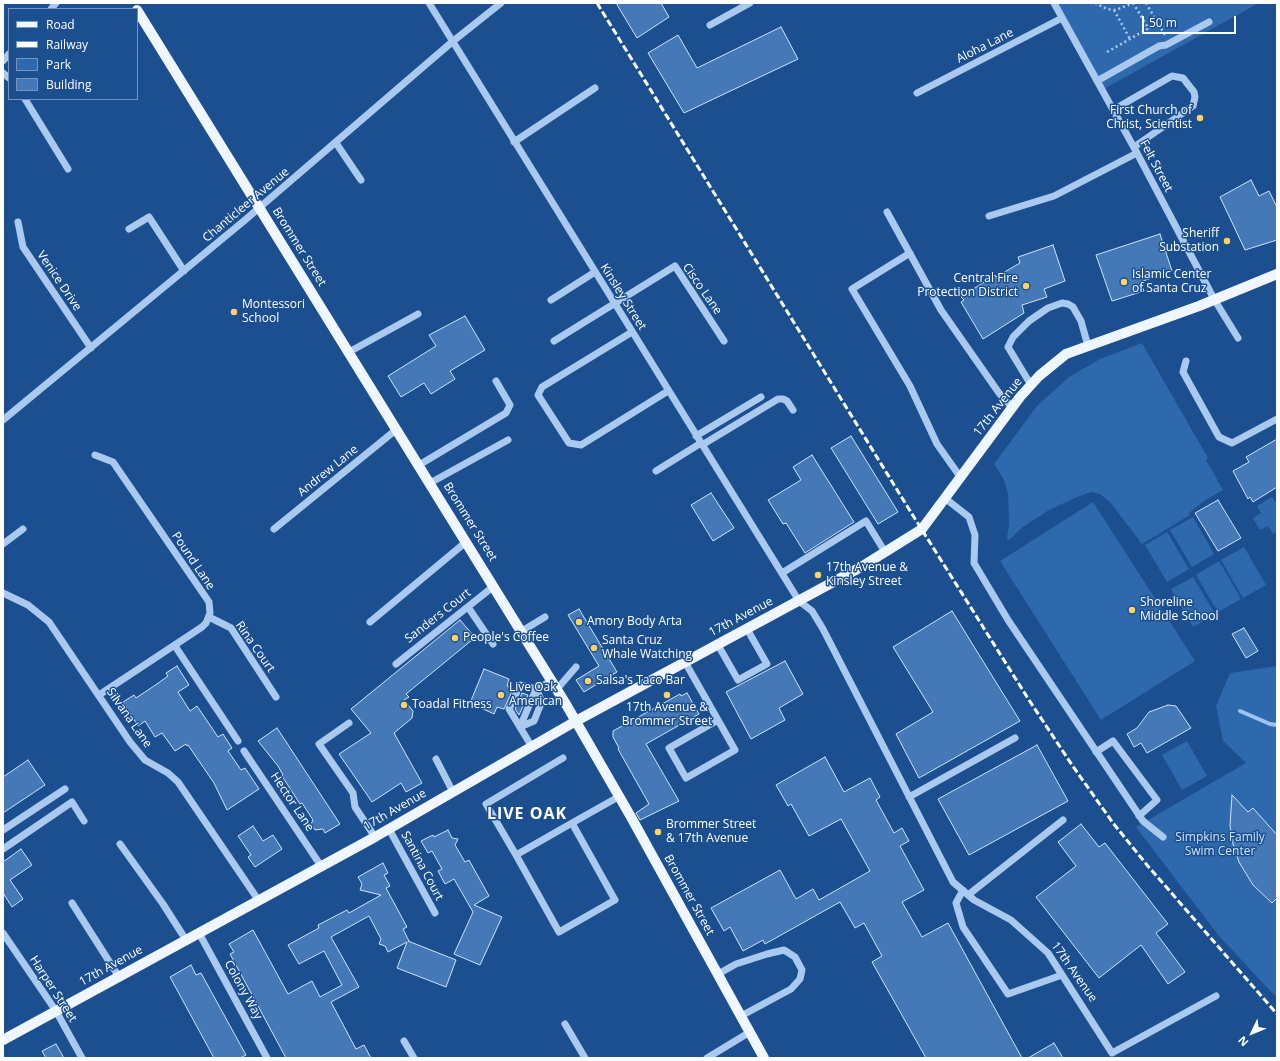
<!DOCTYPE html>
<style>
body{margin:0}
#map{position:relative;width:1280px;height:1061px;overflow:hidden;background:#1b4f8f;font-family:"Open Sans",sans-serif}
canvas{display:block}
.frame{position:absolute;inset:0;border:4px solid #fff;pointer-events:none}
.legend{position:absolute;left:8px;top:8px;width:130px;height:92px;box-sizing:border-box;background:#1b4f8f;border:1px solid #7695bc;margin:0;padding:5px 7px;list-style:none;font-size:12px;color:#fff}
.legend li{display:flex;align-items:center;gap:8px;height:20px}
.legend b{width:20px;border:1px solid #7695bc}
.north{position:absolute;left:1232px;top:1013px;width:40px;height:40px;-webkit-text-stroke:3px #1b4f8f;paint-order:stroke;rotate:227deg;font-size:11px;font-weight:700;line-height:16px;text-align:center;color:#fff}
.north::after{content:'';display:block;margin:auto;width:14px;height:18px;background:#fff;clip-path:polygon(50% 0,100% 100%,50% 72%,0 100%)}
.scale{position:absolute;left:1142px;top:16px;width:94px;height:18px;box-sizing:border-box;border:2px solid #fff;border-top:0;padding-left:5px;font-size:12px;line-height:14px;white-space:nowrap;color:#fff;-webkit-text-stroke:3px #1b4f8f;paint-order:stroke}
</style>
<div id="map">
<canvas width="1280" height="1061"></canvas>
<div class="frame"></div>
<ul class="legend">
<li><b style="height:5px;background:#f0f6ff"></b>Road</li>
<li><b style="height:5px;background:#fff"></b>Railway</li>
<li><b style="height:11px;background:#2e69ad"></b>Park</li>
<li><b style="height:11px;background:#4478b7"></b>Building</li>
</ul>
<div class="north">N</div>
<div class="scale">50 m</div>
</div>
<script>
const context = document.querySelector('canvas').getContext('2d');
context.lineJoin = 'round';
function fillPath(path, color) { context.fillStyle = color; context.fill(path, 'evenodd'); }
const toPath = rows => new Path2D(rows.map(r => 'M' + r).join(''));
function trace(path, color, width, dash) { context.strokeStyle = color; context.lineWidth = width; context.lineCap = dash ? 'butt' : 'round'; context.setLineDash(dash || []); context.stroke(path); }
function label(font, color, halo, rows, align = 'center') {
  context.font = font + ' "Open Sans",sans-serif'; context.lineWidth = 3; context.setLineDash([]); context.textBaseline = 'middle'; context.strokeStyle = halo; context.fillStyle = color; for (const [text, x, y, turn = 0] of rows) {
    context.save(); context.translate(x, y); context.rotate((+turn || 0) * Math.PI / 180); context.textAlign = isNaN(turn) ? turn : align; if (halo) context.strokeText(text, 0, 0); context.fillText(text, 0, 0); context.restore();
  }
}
fillPath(toPath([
 [1054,3,1259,3,1102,90],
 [1142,343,1208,458,1206,460,1223,490,1204,501,1189,513,1190,515,1142,544,1110,502,1100,494,1091,492,1077,497,1049,510,1023,527,1009,540,1007,538,1009,524,1008,493,1003,478,994,464,1037,406,1069,377,1100,359],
 [1272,497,1277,504,1277,531,1273,534,1268,526,1260,530,1253,518,1261,513,1257,506],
 [1093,502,1195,661,1101,720,1000,561],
 [1193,517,1214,554,1192,567,1170,530],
 [1167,532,1189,569,1167,582,1145,545],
 [1244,547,1266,585,1243,598,1221,560],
 [1219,561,1241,599,1218,612,1196,575],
 [1193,577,1215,614,1193,627,1171,589],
 [1277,666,1277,998,1219,936,1136,827,1246,763,1223,741,1216,706,1230,673],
 [1187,741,1207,776,1182,790,1162,755]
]), '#2e69ad');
trace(toPath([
 [1240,711,1270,724,1277,725]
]), '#9cc4f0', 4);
const building = toPath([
 [616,3,661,3,669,17,637,38,616,3],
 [781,27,798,59,684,113,648,53,678,35,697,68,781,27],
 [1251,180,1259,196,1269,191,1277,207,1277,240,1245,250,1220,197,1251,180],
 [1160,234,1172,271,1140,282,1144,291,1112,301,1096,255,1160,234],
 [1053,245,1065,281,1044,289,1047,297,1022,305,1024,313,983,339,961,302,964,300,961,297,995,275,996,277,1020,263,1018,257,1053,245],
 [465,316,485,350,450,371,455,379,431,394,424,383,401,397,388,376,436,346,429,335,465,316],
 [851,436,898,512,878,524,831,448,851,436],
 [1277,439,1277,487,1253,502,1250,497,1248,499,1233,471,1249,462,1246,457,1277,439],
 [812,455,854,522,805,553,786,523,783,524,768,500,801,480,793,467,812,455],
 [711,493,734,528,713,541,691,505,711,493],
 [1218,500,1241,538,1218,551,1195,513,1218,500],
 [579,609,617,672,584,692,576,680,599,666,568,615,579,609],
 [952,611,1020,721,919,778,896,734,933,712,893,647,952,611],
 [460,620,473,635,472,640,406,694,409,697,404,700,413,711,412,718,394,733,422,783,406,792,401,783,372,802,339,754,371,733,351,709,460,620],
 [1244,628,1258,651,1246,658,1232,634,1244,628],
 [785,661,803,694,779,708,785,720,751,739,726,692,785,661],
 [177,666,189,685,178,692,190,711,197,706,218,737,223,734,232,748,228,751,241,770,245,768,259,789,227,810,214,783,188,745,187,746,186,744,175,751,162,733,155,737,145,721,138,726,123,702,134,695,136,698,154,686,168,676,166,673,177,666],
 [484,669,509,679,507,686,513,689,504,709,497,707,494,714,470,703,484,669],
 [522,693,528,695,519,715,515,709,522,693],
 [687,693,699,714,646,744,679,801,640,820,636,813,649,804,618,749,619,748,613,737,613,731,680,694,681,696,687,693],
 [1168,705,1176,706,1191,728,1147,753,1141,743,1134,747,1127,734,1137,728,1149,712,1168,705],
 [277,728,340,824,325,833,323,829,315,830,311,824,313,820,302,803,300,804,282,776,283,775,278,766,258,741,277,728],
 [1037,745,1068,801,969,855,938,799,1037,745],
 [825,757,844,792,870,778,880,797,876,800,894,833,902,828,909,841,900,846,924,890,902,902,922,937,948,923,1022,1058,926,1058,872,962,882,956,864,923,855,928,840,902,765,944,763,940,743,951,730,927,724,931,711,908,780,870,796,899,813,889,819,900,870,871,841,819,809,836,791,804,788,806,776,785,825,757],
 [28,760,45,785,3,813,3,777,28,760],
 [1232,795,1248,812,1253,808,1277,835,1277,898,1272,903,1253,885,1239,862,1233,844,1230,826,1232,795],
 [1081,824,1099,847,1105,843,1168,924,1156,933,1185,972,1168,984,1141,945,1099,978,1036,897,1076,866,1058,842,1081,824],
 [253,826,263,841,273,835,282,849,255,867,248,857,251,855,238,836,253,826],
 [448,830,452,838,458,839,455,845,465,862,469,860,489,896,474,905,502,917,480,965,454,954,473,912,454,879,445,884,438,871,442,869,432,851,428,853,421,841,433,835,434,837,448,830],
 [21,849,32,865,10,880,23,899,12,907,3,893,3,862,21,849],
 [383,863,388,873,384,875,390,886,386,888,407,927,403,929,409,941,408,941,456,960,446,987,397,968,407,942,388,952,385,946,379,944,381,939,369,916,331,937,359,987,331,1002,356,1049,364,1045,371,1058,286,1058,230,954,234,952,229,944,253,930,288,994,312,981,320,997,342,985,324,951,299,964,288,945,319,928,318,925,347,910,349,913,381,895,360,890,362,884,358,877,383,863],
 [191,965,196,975,201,973,246,1055,240,1058,214,1058,170,977,191,965],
 [1054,1043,1063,1058,1028,1058,1054,1043],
 [56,1044,64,1058,46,1058,42,1051,56,1044]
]);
fillPath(building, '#4478b7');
trace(building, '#cfe3fa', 1);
trace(toPath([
 [1095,3,1107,9,1116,10,1133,3],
 [1133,3,1149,29],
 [1146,3,1165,35],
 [1114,10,1130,39],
 [1107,52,1158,23]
]), '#a9c9ee', 2.5, [2, 3]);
trace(toPath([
 [429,3,799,601,812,611,823,629,953,882,974,900,1011,920,1048,953,1112,1053,1216,996],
 [1054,3,1137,153,1214,299,1238,338],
 [51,9,56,3],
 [710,25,750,3],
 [3,61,9,54],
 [3,73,9,78],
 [1097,81,1159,46,1166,45,1209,22],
 [917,93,1062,18],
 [25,99,68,169],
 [1113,110,1172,76,1183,78,1194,92,1195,97,1193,106,1134,147],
 [514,142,595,88],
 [336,143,361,180],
 [887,212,941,310,999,393,1012,407],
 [989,216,1054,196,1137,153],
 [18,222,23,247,91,348],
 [129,229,149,217,184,271],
 [910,253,852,289,910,386,937,444,961,478],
 [551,300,595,272],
 [632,332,542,387,538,395,569,443,581,445,668,391],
 [554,341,675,266,724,341],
 [349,352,418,314],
 [1186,361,1183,372,1219,437,1232,443,1277,419],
 [1031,385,1008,347,1013,337,1029,321,1048,308,1062,303,1068,304,1073,307,1081,321,1088,346],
 [3,420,245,220,452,42,501,3],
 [696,436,761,397],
 [702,445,778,399,783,399,787,401,793,410],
 [95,455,113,462,209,602,210,613,206,623,202,627,99,695],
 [419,465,506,413,510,405,496,381],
 [656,471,701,443],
 [430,483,508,440],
 [946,499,969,517,975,535,974,563,1008,620,1143,821,1163,837],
 [274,529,397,429],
 [3,544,23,529],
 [782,573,866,521,885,552],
 [3,593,28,605,49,622,130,742,145,760,168,773,178,782,259,901],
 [468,607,493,644],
 [209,617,231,628,276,697],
 [370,622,466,542],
 [522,631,545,617],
 [718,645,738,680,767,664,747,629],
 [175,646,238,741],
 [685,662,718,720,735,750,686,778,669,748,718,720],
 [396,664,494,586],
 [557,689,576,667],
 [349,723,319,744,353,793,355,807,375,837],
 [520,727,534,721,542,701,536,689],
 [520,727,536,689],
 [532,747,509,709,520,685,536,689,552,681],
 [244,751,321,866],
 [1096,752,1113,741,1157,800,1139,816],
 [436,759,453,792],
 [909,797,1015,738],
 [572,823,615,900,559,932,516,855,572,823,620,796],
 [389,829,435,913],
 [3,830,65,789],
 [120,844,163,904,186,940],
 [3,849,72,802,84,821],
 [516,855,486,804,563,758],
 [963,890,956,903,963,927,1008,994,1062,975],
 [968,895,1063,820],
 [72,903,119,977],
 [3,933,56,1011,82,1058],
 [199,933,267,1058],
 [718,974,736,964,767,954,784,950,795,957,802,970,800,979,791,989,741,1016],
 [565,1024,585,1058],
 [404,1041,414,1058],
 [707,1058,750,1032]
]), '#a9c9ee', 7);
trace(toPath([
 [137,10,567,706,631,817,764,1058],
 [3,1040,375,837,576,721,861,567,922,529,1020,397,1039,376,1066,354,1199,306,1277,274]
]), '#f0f6ff', 10);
trace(toPath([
 [597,3,912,514,1029,700,1072,765,1113,823,1147,865,1277,1014]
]), '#fff', 3, [7, 3]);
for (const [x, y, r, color] of [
 [1200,118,4,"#ffd166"],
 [1227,241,4,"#ffd166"],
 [1124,282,4,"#ffd166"],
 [1026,286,4,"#ffd166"],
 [234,312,4,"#ffd166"],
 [818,575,4,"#ffd166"],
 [1132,610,4,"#ffd166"],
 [579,622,4,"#ffd166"],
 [455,638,4,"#ffd166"],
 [594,648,4,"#ffd166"],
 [588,681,4,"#ffd166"],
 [501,695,4,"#ffd166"],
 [667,695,4,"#ffd166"],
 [404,705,4,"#ffd166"],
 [658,832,4,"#ffd166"]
]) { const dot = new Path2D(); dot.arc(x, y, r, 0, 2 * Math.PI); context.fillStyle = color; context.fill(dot); trace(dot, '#1b4f8f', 1.5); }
label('12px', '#fff', '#1b4f8f', [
 ["Aloha Lane",985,46,-27],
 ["Felt Street",1156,166,62],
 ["Chanticleer Avenue",246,205,-40],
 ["Brommer Street",299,247,58],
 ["Venice Drive",59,281,56],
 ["Cisco Lane",702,289,55],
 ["Kinsley Street",623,297,58],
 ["17th Avenue",998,407,-52],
 ["Andrew Lane",328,471,-39],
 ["Brommer Street",470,522,58],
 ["Pound Lane",193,561,56],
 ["Sanders Court",438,616,-38],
 ["17th Avenue",741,617,-28],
 ["Rina Court",255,647,55],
 ["Silvana Lane",129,718,55],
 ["Hector Lane",292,802,56],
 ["17th Avenue",395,810,-30],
 ["Santina Court",422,866,62],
 ["Brommer Street",689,895,61],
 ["17th Avenue",111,966,-29],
 ["17th Avenue",1074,972,55],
 ["Harper Street",53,989,57],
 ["Colony Way",243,990,61]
]);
label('12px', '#fff', '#1b4f8f', [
 ["First Church of",1192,111,"right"],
 ["Christ, Scientist",1192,125,"right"],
 ["Sheriff",1219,234,"right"],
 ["Substation",1219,248,"right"],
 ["Islamic Center",1132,275],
 ["of Santa Cruz",1132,289],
 ["Central Fire",1018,279,"right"],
 ["Protection District",1018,293,"right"],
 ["Montessori",242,305],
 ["School",242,319],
 ["17th Avenue &",826,568],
 ["Kinsley Street",826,582],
 ["Shoreline",1140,603],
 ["Middle School",1140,617],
 ["Amory Body Arta",587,622],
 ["People's Coffee",463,638],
 ["Santa Cruz",602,641],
 ["Whale Watching",602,655],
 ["Salsa's Taco Bar",596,681],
 ["Live Oak",509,688],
 ["American",509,702],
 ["Toadal Fitness",412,705],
 ["17th Avenue &",667,708,"center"],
 ["Brommer Street",667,722,"center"],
 ["Brommer Street",666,825],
 ["& 17th Avenue",666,839]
], 'left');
label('12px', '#cfe3fa', '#1b4f8f', [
 ["Simpkins Family",1220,838],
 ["Swim Center",1220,852]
]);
context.letterSpacing = '1px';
label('bold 16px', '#fff', '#1b4f8f', [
 ["LIVE OAK",527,814]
]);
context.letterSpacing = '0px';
</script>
